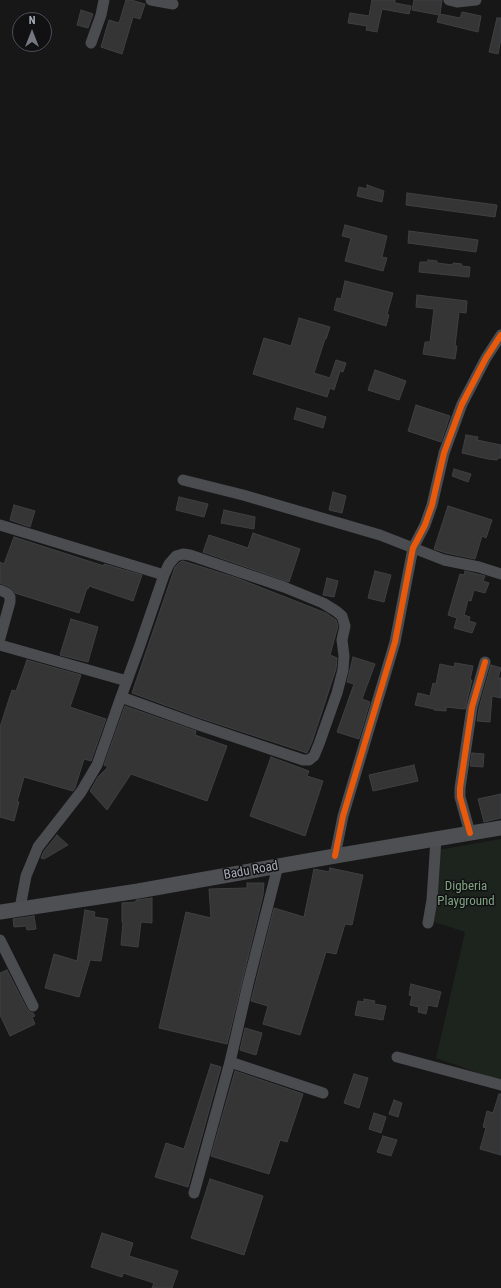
<!DOCTYPE html>
<style>
body{margin:0}
#map{position:relative;width:501px;height:1288px;overflow:hidden;background:#171717;font-family:"Roboto Condensed",sans-serif}
canvas{display:block}
.north{position:absolute;left:12px;top:12px;width:40px;height:40px;box-sizing:border-box;background:#111113;border:1px solid #4d4f55;border-radius:50%;rotate:0deg;font-size:11px;font-weight:700;line-height:16px;text-align:center;color:#a8adb8}
.north::after{content:'';display:block;margin:auto;width:14px;height:18px;background:#757880;clip-path:polygon(50% 0,100% 100%,50% 72%,0 100%)}
</style>
<div id="map">
<canvas width="501" height="1288"></canvas>
<div class="north">N</div>
</div>
<script>
const context = document.querySelector('canvas').getContext('2d');
context.lineJoin = 'round';
function fillPath(path, color) { context.fillStyle = color; context.fill(path, 'evenodd'); }
const toPath = rows => new Path2D(rows.map(r => 'M' + r).join(''));
function trace(path, color, width, dash) { context.strokeStyle = color; context.lineWidth = width; context.lineCap = dash ? 'butt' : 'round'; context.setLineDash(dash || []); context.stroke(path); }
function label(font, color, halo, rows, align = 'center') {
  context.font = font + ' "Roboto Condensed",sans-serif'; context.lineWidth = 3; context.setLineDash([]); context.textBaseline = 'middle'; context.strokeStyle = halo; context.fillStyle = color; for (const [text, x, y, turn = 0] of rows) {
    context.save(); context.translate(x, y); context.rotate((+turn || 0) * Math.PI / 180); context.textAlign = isNaN(turn) ? turn : align; if (halo) context.strokeText(text, 0, 0); context.fillText(text, 0, 0); context.restore();
  }
}
fillPath(toPath([
 [501,839,501,1081,436,1058,465,932,428,920,438,850]
]), '#1d241e');
const building = toPath([
 [126,0,131,0,145,4,140,19,133,17,122,54,101,47,109,20,119,23,126,0],
 [372,0,395,0,395,3,411,6,409,14,382,9,377,32,366,30,367,26,348,23,350,13,369,16,372,0],
 [414,0,442,0,440,14,460,18,462,12,481,16,478,32,437,22,439,15,412,10,414,0],
 [81,10,93,14,88,28,77,25,81,10],
 [497,18,501,18,501,39,498,54,489,52,497,18],
 [367,185,384,191,382,202,357,196,359,187,367,189,367,185],
 [407,193,497,205,495,217,406,205,407,193],
 [345,225,387,236,382,257,387,258,383,271,345,261,351,238,342,236,345,225],
 [409,231,478,240,476,252,408,243,409,231],
 [428,260,437,261,437,263,453,265,453,263,462,264,461,266,470,267,469,277,419,272,420,262,428,262,428,260],
 [345,281,393,293,387,314,389,315,386,326,334,310,337,298,341,299,345,281],
 [417,295,467,301,466,313,459,312,455,346,457,346,455,359,423,354,425,342,430,342,434,309,416,307,417,295],
 [299,318,330,327,326,339,325,339,314,373,330,378,336,360,346,363,343,372,340,371,334,390,330,388,327,397,253,374,264,338,291,346,299,318],
 [375,370,406,381,399,400,368,390,375,370],
 [416,405,450,416,441,442,408,431,416,405],
 [297,408,326,417,323,428,294,419,297,408],
 [466,435,478,437,477,440,501,445,501,458,498,458,497,460,488,459,462,453,466,435],
 [454,469,471,474,468,482,452,476,454,469],
 [333,492,346,496,342,513,329,510,333,492],
 [179,497,208,504,204,517,176,510,179,497],
 [14,505,35,511,30,527,10,520,14,505],
 [448,506,492,520,486,538,482,536,475,559,446,553,434,549,448,506],
 [224,510,255,517,254,529,221,523,224,510],
 [253,533,300,549,289,582,203,552,209,535,248,548,253,533],
 [14,537,104,566,104,564,142,575,133,601,89,586,88,589,87,588,79,613,15,593,10,587,0,583,0,562,4,564,14,537],
 [183,561,237,578,326,613,336,620,338,626,330,655,337,658,336,669,312,742,307,753,200,718,132,693,175,567,180,562,183,561],
 [375,571,391,575,384,602,368,598,375,571],
 [465,571,485,576,483,581,489,583,485,593,474,590,471,601,468,600,464,615,470,617,469,621,476,623,472,633,454,628,457,618,448,615,460,574,464,575,465,571],
 [327,578,338,581,334,597,323,595,327,578],
 [71,619,98,627,88,662,60,655,71,619],
 [353,657,375,664,362,699,370,702,359,739,337,732,354,684,347,682,353,657],
 [27,660,81,675,70,707,106,719,91,761,84,759,75,788,73,791,24,777,17,802,19,802,14,821,0,817,0,727,12,690,16,691,27,660],
 [455,663,473,666,470,680,472,680,465,709,446,707,446,711,434,710,434,709,415,705,418,693,430,696,433,683,436,684,440,664,454,667,455,663],
 [491,665,501,668,498,678,501,678,501,698,492,696,490,722,477,721,479,708,491,665],
 [125,706,196,731,195,735,227,746,207,801,131,774,107,810,90,791,98,777,108,767,104,765,125,706],
 [472,753,484,754,483,767,470,766,472,753],
 [271,757,309,771,307,776,323,781,305,836,250,816,271,757],
 [414,765,418,781,373,791,369,775,414,765],
 [501,794,501,818,484,822,478,799,501,794],
 [57,835,68,845,44,859,41,858,44,851,57,835],
 [330,868,363,875,352,925,345,924,336,954,326,952,300,1035,263,1024,268,1006,251,1001,274,908,304,917,314,869,329,872,330,868],
 [247,883,264,883,263,895,227,1044,159,1028,186,912,211,918,209,889,247,888,247,883],
 [152,898,152,923,141,922,138,947,121,945,123,922,122,922,122,903,136,902,136,900,152,898],
 [85,910,95,912,94,917,108,919,101,961,90,960,79,997,45,988,54,954,77,961,85,910],
 [34,916,36,929,27,930,26,926,14,927,13,919,34,916],
 [7,970,27,1009,30,1012,33,1013,35,1016,32,1017,35,1024,10,1036,0,1015,0,973,7,970],
 [411,984,441,992,437,1007,428,1005,426,1014,418,1012,419,1007,410,1005,412,996,409,995,411,984],
 [364,999,375,1001,374,1004,386,1006,383,1020,355,1015,358,1001,364,1002,364,999],
 [245,1028,262,1033,256,1055,240,1050,245,1028],
 [211,1064,221,1067,188,1187,155,1177,166,1143,184,1149,211,1064],
 [235,1071,303,1094,287,1142,280,1140,269,1174,211,1156,235,1071],
 [354,1074,368,1078,359,1108,344,1103,354,1074],
 [499,1094,501,1094,501,1155,480,1149,486,1128,483,1127,487,1111,493,1113,499,1094],
 [394,1100,402,1103,398,1117,389,1114,394,1100],
 [374,1113,386,1117,381,1133,369,1129,374,1113],
 [383,1136,397,1140,391,1156,377,1152,383,1136],
 [210,1179,263,1196,244,1255,191,1238,210,1179],
 [102,1233,133,1243,129,1256,178,1271,172,1288,152,1288,154,1283,123,1273,122,1277,91,1267,102,1233]
]);
fillPath(building, '#353536');
trace(building, '#3f4043', 1);
trace(toPath([
 [151,0,173,4],
 [449,0,457,2,476,0],
 [91,43,101,15,104,0],
 [183,480,243,495,380,535,444,560,479,567,501,574],
 [0,525,164,575],
 [0,590,7,593,10,597,10,602,0,638],
 [0,645,127,681],
 [470,833,460,797,460,788,472,707,485,662],
 [335,856,343,816,395,642,413,548,425,525,432,505,444,453,462,404,486,358,501,335],
 [20,908,26,876,38,847,81,792,97,765,121,697,140,645,164,575,169,564,176,556,183,554,190,555,284,587,323,603,336,611,342,616,345,626,342,640,344,656,343,670,337,693,319,744,314,756,309,760,303,760,199,725,121,697],
 [428,923,432,900,436,839],
 [0,940,33,1006],
 [397,1057,501,1085],
 [230,1062,323,1093],
 [194,1193,230,1062,248,984,278,866]
]), '#4b4c50', 11);
trace(toPath([
 [0,912,138,891,335,856,501,828]
]), '#4d4f52', 15);
trace(toPath([
 [470,833,460,797,460,788,472,707,485,662],
 [335,856,343,816,395,642,413,548,425,525,432,505,444,453,462,404,486,358,501,335]
]), '#e8590c', 6);
label('13px', '#a8adb8', '#111113', [
 ["Badu Road",251,871,-10]
]);
label('13px', '#7fa381', '#111113', [
 ["Digberia",466,887],
 ["Playground",466,902]
]);
</script>
